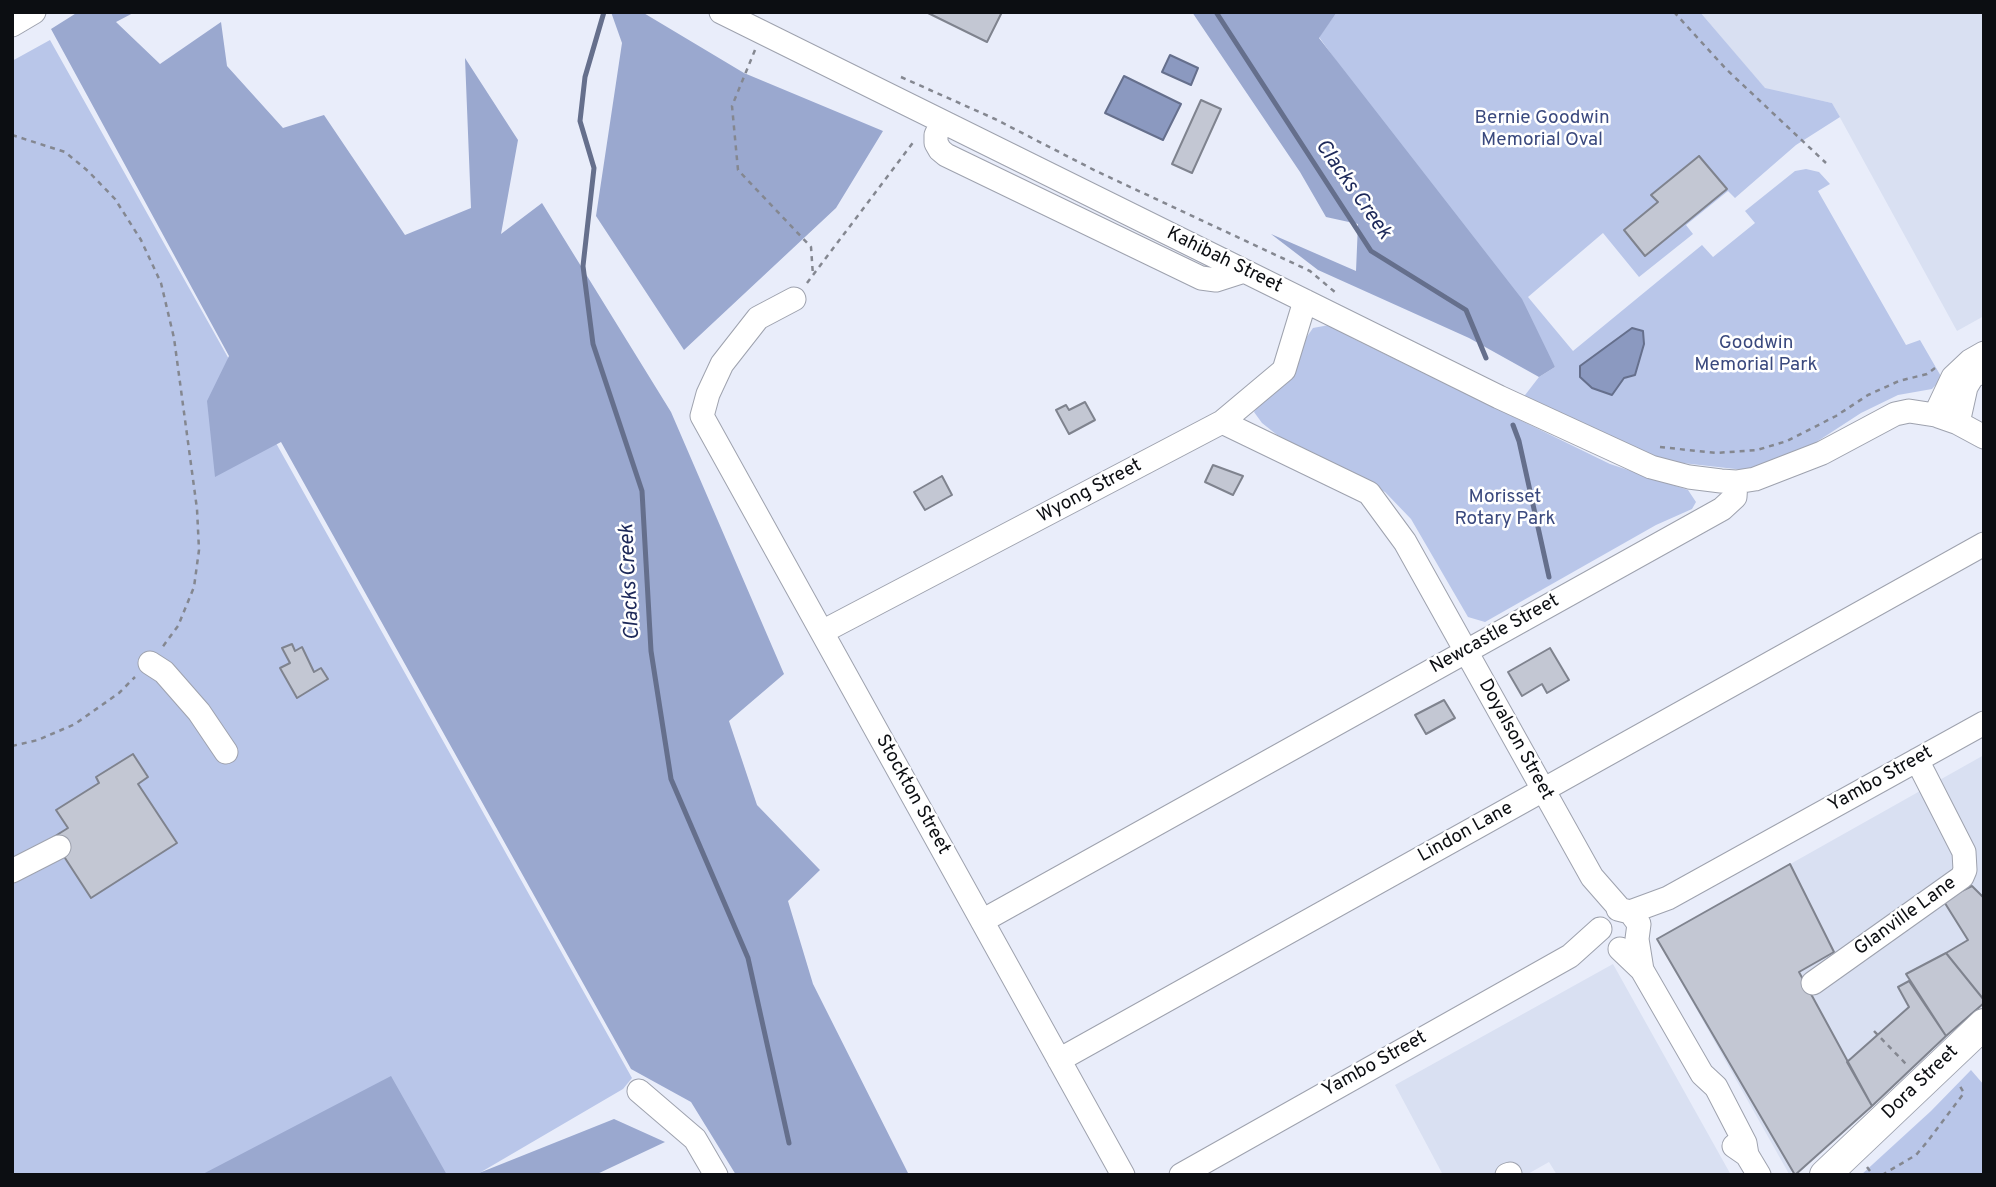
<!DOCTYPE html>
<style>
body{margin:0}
#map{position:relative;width:1996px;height:1187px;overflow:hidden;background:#e9edfa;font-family:Overpass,sans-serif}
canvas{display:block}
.frame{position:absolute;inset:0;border:14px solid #0c0e12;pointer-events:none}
</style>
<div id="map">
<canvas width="1996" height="1187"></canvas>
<div class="frame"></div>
</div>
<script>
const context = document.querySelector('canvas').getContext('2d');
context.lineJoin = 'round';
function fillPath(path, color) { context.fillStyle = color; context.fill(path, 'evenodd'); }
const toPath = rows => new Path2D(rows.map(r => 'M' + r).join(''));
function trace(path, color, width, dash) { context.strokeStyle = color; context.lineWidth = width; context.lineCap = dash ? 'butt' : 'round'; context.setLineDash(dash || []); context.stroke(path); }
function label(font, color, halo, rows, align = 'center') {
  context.font = font + ' Overpass,sans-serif'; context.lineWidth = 5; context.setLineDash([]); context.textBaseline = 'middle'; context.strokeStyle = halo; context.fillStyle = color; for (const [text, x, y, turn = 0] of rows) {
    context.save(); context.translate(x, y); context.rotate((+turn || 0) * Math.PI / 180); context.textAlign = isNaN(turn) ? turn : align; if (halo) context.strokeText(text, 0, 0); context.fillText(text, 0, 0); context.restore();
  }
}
fillPath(toPath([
 [1700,12,1984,12,1984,316,1957,331,1832,103,1765,89],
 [1984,755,1984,997,1789,1174,1657,939],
 [1613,964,1731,1175,1557,1175,1549,1162,1526,1175,1443,1175,1395,1085]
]), '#d9e0f2');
fillPath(toPath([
 [1337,12,1700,12,1765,88,1832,103,1840,117,1796,145,1735,198,1728,191,1686,225,1693,234,1639,277,1603,233,1528,297,1573,351,1702,245,1713,257,1755,223,1745,211,1795,171,1806,169,1819,172,1830,184,1818,191,1906,345,1920,340,1942,378,1932,389,1898,395,1861,413,1801,452,1744,470,1665,461,1522,399,1539,377,1555,367,1319,37],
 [50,40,632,1078,623,1089,476,1175,12,1175,12,61],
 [1329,325,1354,339,1610,464,1688,490,1696,502,1692,509,1656,525,1485,622,1468,617,1411,519,1385,492,1286,442,1262,423,1254,412,1313,328],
 [1971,1070,1984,1085,1984,1175,1861,1175,1931,1111]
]), '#b9c6e9');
fillPath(toPath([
 [78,12,135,12,116,22,160,64,221,22,227,66,283,128,324,115,405,235,471,208,465,58,518,140,501,234,542,203,671,412,784,674,729,721,757,805,820,870,788,901,813,984,909,1175,736,1175,691,1102,631,1069,281,442,215,477,207,401,229,356,51,29],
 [611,12,642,12,744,73,883,131,836,208,684,350,596,216,622,43],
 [1192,12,1337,12,1319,38,1522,299,1555,367,1539,377,1469,338,1318,270,1271,234,1356,271,1358,224,1326,217,1300,172],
 [391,1076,447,1175,201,1175],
 [614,1119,665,1142,595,1175,474,1175]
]), '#9aa8cf');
const water = toPath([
 [1170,55,1198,68,1191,85,1162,72,1170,55],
 [1124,76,1181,104,1163,140,1105,113,1124,76],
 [1632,328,1643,331,1644,344,1635,375,1624,378,1612,395,1592,388,1580,377,1580,366,1632,328]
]);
fillPath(water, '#8b99c0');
trace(water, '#656f8c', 2);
trace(toPath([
 [604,12,585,77,580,121,594,168,583,266,593,344,642,491,651,651,671,779,748,958,789,1143],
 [1216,12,1371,251,1466,310,1486,358],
 [1513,425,1519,441,1549,577]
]), '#656f8c', 5);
const building = toPath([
 [926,12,1002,12,987,42,926,12],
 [1201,100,1221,109,1192,173,1172,164,1201,100],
 [1699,156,1727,189,1645,256,1624,230,1658,202,1651,195,1699,156],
 [1085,402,1095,420,1069,434,1056,410,1066,405,1069,410,1085,402],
 [1213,465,1243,476,1233,495,1205,482,1213,465],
 [942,476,952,495,925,510,914,492,942,476],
 [292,644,295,651,302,647,314,672,321,668,328,679,297,698,280,668,290,663,282,648,292,644],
 [1550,648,1569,680,1547,693,1542,684,1522,696,1508,672,1550,648],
 [1444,700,1455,718,1426,734,1415,715,1444,700],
 [133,754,148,777,138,784,177,843,91,898,52,838,68,828,56,810,99,783,96,777,133,754],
 [1790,864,1834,952,1799,972,1872,1106,1795,1175,1657,939,1790,864],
 [1972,886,1984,898,1984,1000,1946,953,1968,940,1943,900,1972,886],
 [1946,953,1984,1000,1984,1003,1946,1036,1906,974,1946,953],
 [1909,981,1946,1036,1872,1106,1847,1062,1909,1007,1898,987,1909,981]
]);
fillPath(building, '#c3c7d3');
trace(building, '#7f838e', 2);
const minor = toPath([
 [721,12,1499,397,1651,467,1689,477,1721,481,1736,482,1755,479,1822,453,1895,414,1909,411,1935,415,1958,423,1984,437],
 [12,25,34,12],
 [942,122,936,135,936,143,940,150,946,155,1201,278,1216,280,1244,271],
 [794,299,758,318,722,364,708,394,702,416,1123,1175],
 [1935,415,1953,377,1970,361,1984,353],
 [1222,422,1369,493,1405,542,1592,877,1620,909],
 [1958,423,1966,387,1972,377,1984,370],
 [822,632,1222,422,1284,370,1305,301],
 [150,663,164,672,199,712,226,752],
 [12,871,59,847],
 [1618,909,1630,912,1639,924,1637,939,1642,970],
 [1630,912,1668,898,1984,723],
 [982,921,1722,509,1735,497,1736,482],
 [1620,949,1642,970,1702,1074,1716,1087,1745,1143,1747,1155],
 [1813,983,1962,877,1965,870,1964,852,1917,760],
 [1059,1060,1984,544],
 [639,1091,695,1139,716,1175],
 [1734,1146,1747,1155,1759,1175],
 [1181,1175,1570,956,1600,929],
 [1507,1175,1510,1174]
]);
const major = toPath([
 [1825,1175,1984,1024]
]);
trace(minor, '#9ea2ae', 25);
trace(major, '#9ea2ae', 32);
trace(toPath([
 [1674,12,1726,69,1826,163],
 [755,50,732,106,738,170,811,247,813,276],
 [901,77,995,119,1096,171,1310,271,1336,293],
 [12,135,65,152,88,171,115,199,141,240,161,283,174,338,197,509,199,550,194,587,178,626,161,649],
 [807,283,915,140],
 [1660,447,1716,453,1757,450,1787,441,1836,416,1868,395,1899,381,1927,374,1935,368],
 [12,746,38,740,75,724,119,693,135,677],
 [1874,1031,1906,1064],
 [1867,1167,1873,1175],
 [1882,1175,1916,1155,1927,1142,1964,1093,1958,1083]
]), '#848790', 2.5, [5, 5]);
trace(minor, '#fff', 23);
trace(major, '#fff', 30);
label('19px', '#3a497e', '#fff', [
 ["Bernie Goodwin",1542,119],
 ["Memorial Oval",1542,141],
 ["Goodwin",1756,344],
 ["Memorial Park",1756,366],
 ["Morisset",1505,498],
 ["Rotary Park",1505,520]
]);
label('19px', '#0c0e12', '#fff', [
 ["Kahibah Street",1224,261,26],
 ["Wyong Street",1090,492,-28],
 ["Newcastle Street",1495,635,-29],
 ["Doyalson Street",1515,740,61],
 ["Yambo Street",1881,780,-29],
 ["Stockton Street",912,795,61],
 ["Lindon Lane",1466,833,-29],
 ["Glanville Lane",1906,917,-36],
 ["Yambo Street",1375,1065,-29],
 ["Dora Street",1921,1083,-44]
]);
label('italic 21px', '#1c2859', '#fff', [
 ["Clacks Creek",1352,190,55],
 ["Clacks Creek",631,582,-93]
]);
</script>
